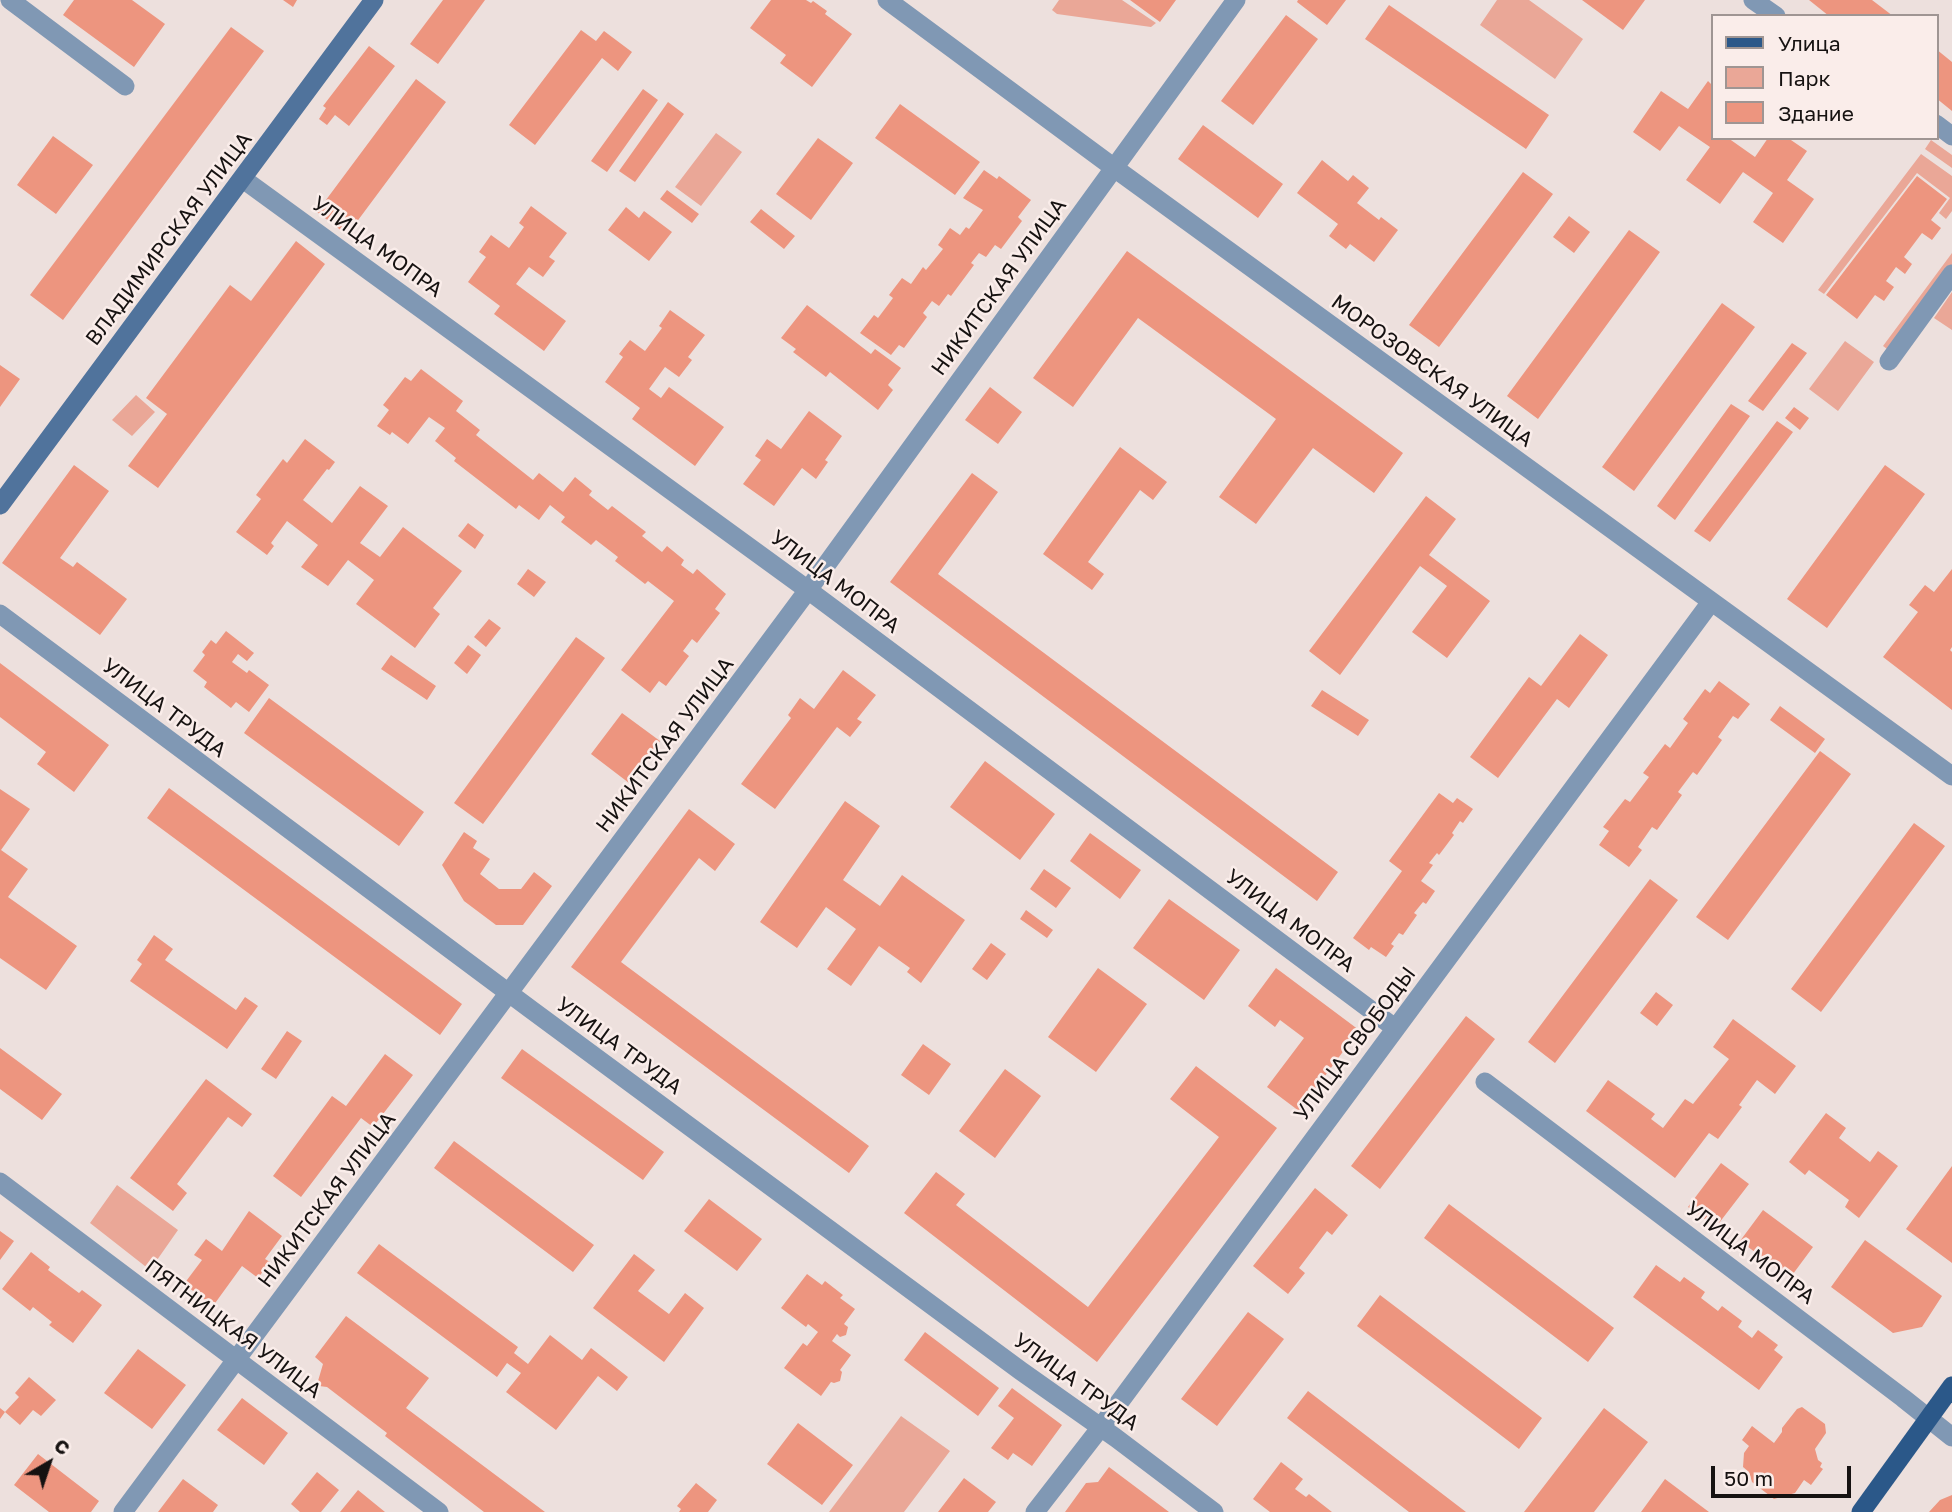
<!DOCTYPE html>
<meta charset="utf-8">
<style>
body{margin:0}
#map{position:relative;width:1952px;height:1512px;overflow:hidden;background:#ede0dd;font-family:"Golos Text",sans-serif}
canvas{display:block}
.legend{position:absolute;left:1711px;top:14px;width:228px;height:126px;box-sizing:border-box;background:#faedea;border:2px solid #9f9593;margin:0;padding:9px 12px;list-style:none;font-size:21px;color:#161211}
.legend li{display:flex;align-items:center;gap:14px;height:35px}
.legend b{width:35px;border:2px solid #9f9593}
.north{position:absolute;left:14px;top:1428px;width:70px;height:70px;-webkit-text-stroke:5px #faedea;paint-order:stroke;rotate:39deg;font-size:19px;font-weight:700;line-height:28px;text-align:center;color:#161211}
.north::after{content:'';display:block;margin:auto;width:24px;height:32px;background:#161211;clip-path:polygon(50% 0,100% 100%,50% 72%,0 100%)}
.scale{position:absolute;left:1711px;top:1466px;width:140px;height:32px;box-sizing:border-box;border:4px solid #161211;border-top:0;padding-left:9px;font-size:21px;line-height:24px;white-space:nowrap;color:#161211;-webkit-text-stroke:5px #faedea;paint-order:stroke}
</style>
<div id="map">
<canvas width="1952" height="1512"></canvas>
<ul class="legend">
<li><b style="height:9px;background:#2b5889"></b>Улица</li>
<li><b style="height:19px;background:#eaa797"></b>Парк</li>
<li><b style="height:19px;background:#ed957f"></b>Здание</li>
</ul>
<div class="north">С</div>
<div class="scale">50 m</div>
</div>
<script>
const context = document.querySelector('canvas').getContext('2d');
context.lineJoin = 'round';
function fillPath(path, color) { context.fillStyle = color; context.fill(path, 'evenodd'); }
const toPath = rows => new Path2D(rows.map(r => 'M' + r).join(''));
function trace(path, color, width, dash) { context.strokeStyle = color; context.lineWidth = width; context.lineCap = dash ? 'butt' : 'round'; context.setLineDash(dash || []); context.stroke(path); }
function label(font, color, halo, rows, align = 'center') {
  context.font = font + ' "Golos Text",sans-serif'; context.lineWidth = 5; context.setLineDash([]); context.textBaseline = 'middle'; context.strokeStyle = halo; context.fillStyle = color; for (const [text, x, y, turn = 0] of rows) {
    context.save(); context.translate(x, y); context.rotate((+turn || 0) * Math.PI / 180); context.textAlign = isNaN(turn) ? turn : align; if (halo) context.strokeText(text, 0, 0); context.fillText(text, 0, 0); context.restore();
  }
}
fillPath(toPath([
 [1059,0,1122,0,1156,23,1151,27,1057,14,1052,10],
 [1497,0,1529,0,1583,39,1555,79,1480,25],
 [716,133,742,152,701,206,675,187],
 [1931,140,1952,155,1952,168,1925,149],
 [1921,154,1952,176,1952,211,1946,219,1939,213,1950,198,1917,173,1824,294,1818,290],
 [1952,253,1952,266,1890,351,1883,346],
 [1952,292,1952,330,1934,318],
 [1845,341,1874,362,1838,411,1809,389],
 [136,395,155,412,132,436,112,420],
 [117,1185,178,1230,150,1270,90,1223],
 [901,1416,950,1451,904,1512,829,1512]
]), '#eaa797');
fillPath(toPath([
 [74,0,132,0,165,24,134,67,63,15],
 [283,0,297,0,293,7],
 [443,0,485,0,438,64,410,44],
 [771,0,806,0,811,3,813,1,827,11,825,14,852,34,812,87,780,63,786,55,750,28],
 [1130,0,1176,0,1160,22],
 [1298,0,1346,0,1327,25,1297,2],
 [1582,0,1645,0,1623,30],
 [1809,0,1872,0,1893,16,1829,16],
 [1389,5,1549,115,1526,149,1365,39],
 [1286,15,1318,39,1253,125,1221,101],
 [231,27,264,51,63,320,30,295],
 [581,30,596,41,604,31,632,52,618,71,602,58,535,145,509,125],
 [369,46,395,66,349,126,335,115,327,125,319,119,326,108,323,106],
 [1936,49,1952,62,1952,111,1936,98],
 [416,79,446,102,347,235,317,212],
 [1708,81,1712,85,1712,138,1728,138,1755,157,1768,138,1788,138,1807,151,1787,180,1814,199,1783,243,1753,222,1773,193,1743,172,1720,204,1686,180,1710,147,1679,126,1660,151,1633,132,1661,91,1688,109],
 [643,89,658,100,607,172,591,161],
 [668,102,684,114,635,182,619,171],
 [900,104,980,162,955,195,875,138],
 [1203,125,1283,184,1258,218,1178,159],
 [53,136,93,165,56,214,17,185],
 [818,138,853,163,811,220,776,194],
 [1322,160,1348,181,1353,175,1369,188,1357,203,1379,220,1381,217,1398,230,1374,262,1350,244,1346,249,1329,236,1338,224,1297,193],
 [984,170,997,179,999,176,1031,200,1018,217,1022,221,1001,249,995,245,986,257,979,253,971,263,974,265,951,296,948,294,939,306,932,301,923,313,927,317,904,348,899,345,891,355,860,333,874,315,878,318,893,298,889,295,902,278,911,284,923,267,926,270,943,249,938,245,950,228,960,235,966,227,969,229,983,210,963,198],
 [1523,172,1553,194,1439,347,1409,325],
 [1917,176,1947,199,1931,220,1941,228,1932,240,1922,233,1904,257,1912,264,1905,274,1896,267,1886,281,1894,287,1884,301,1875,295,1857,319,1826,295],
 [667,190,699,214,692,223,660,199],
 [531,206,567,233,549,257,555,261,543,277,529,267,516,284,566,321,544,351,494,314,500,306,468,282,486,257,479,252,491,235,509,248,524,227,519,223],
 [626,207,639,218,644,211,672,232,649,261,608,230],
 [761,209,795,236,784,249,750,222],
 [1569,216,1590,232,1574,253,1553,237],
 [1629,230,1660,252,1538,419,1507,396],
 [296,241,325,264,158,488,128,466,167,414,146,398,230,285,251,301],
 [1127,251,1403,453,1374,493,1313,448,1256,524,1219,497,1276,419,1138,318,1073,407,1033,378],
 [1722,303,1755,327,1634,491,1602,467],
 [807,305,871,354,875,349,901,368,888,385,893,390,878,410,830,372,826,377,793,352,796,349,781,338],
 [670,310,705,335,688,357,692,360,679,377,665,367,649,389,661,398,669,387,724,427,695,466,632,419,640,408,605,382,623,357,619,354,630,340,645,351,662,328,659,326],
 [1792,343,1807,353,1763,411,1748,401],
 [0,365,20,379,0,407],
 [421,369,463,401,456,411,480,430,476,435,533,480,539,473,563,492,575,477,592,491,589,495,608,510,612,506,646,532,642,536,662,552,667,546,684,560,681,565,693,574,697,569,726,594,715,609,720,613,697,643,692,639,683,651,689,656,666,686,659,681,650,693,621,670,674,601,648,581,645,584,615,561,618,557,596,540,591,545,561,522,565,517,550,505,539,520,519,505,516,509,454,461,456,458,435,441,445,428,429,417,408,444,392,432,390,435,377,426,389,410,383,405,405,377,411,381],
 [990,387,1022,412,998,444,965,420],
 [1731,404,1750,416,1675,520,1657,506],
 [1794,407,1809,418,1800,430,1785,418],
 [809,411,842,436,825,460,828,462,816,479,802,468,774,506,743,484,761,460,755,456,767,439,781,449],
 [1777,421,1793,432,1710,542,1694,531],
 [305,439,335,462,329,470,327,469,303,500,332,523,360,486,388,506,360,543,380,557,403,527,462,571,433,608,440,614,415,648,356,604,374,580,348,560,328,586,301,567,318,545,287,521,271,543,274,546,267,555,236,532,261,499,256,495,283,459,287,463],
 [1120,447,1167,482,1153,500,1140,490,1088,562,1104,574,1092,590,1043,554],
 [74,465,109,491,60,558,73,567,77,562,127,599,100,635,2,563],
 [1885,465,1925,494,1827,628,1787,599],
 [972,473,998,492,938,574,1338,872,1317,901,890,582],
 [1426,496,1456,519,1429,555,1490,601,1447,658,1412,632,1447,586,1420,566,1340,675,1309,651],
 [468,523,484,535,475,549,458,536],
 [528,569,546,582,534,597,517,584],
 [1952,569,1952,647,1950,650,1952,652,1952,710,1883,657,1918,612,1909,605,1925,585,1934,592],
 [489,619,501,628,486,647,474,637],
 [226,631,254,653,247,661,238,654,232,662,247,673,249,670,269,685,249,712,236,702,231,708,204,687,207,682,193,671,205,655,202,652,211,640,216,644],
 [1580,634,1608,655,1569,708,1557,699,1498,778,1470,757,1529,677,1541,686],
 [576,637,605,658,483,824,454,803],
 [468,645,481,655,467,674,454,663],
 [391,655,436,686,427,700,381,669],
 [0,663,109,745,74,792,37,764,46,752,0,717],
 [843,670,876,695,857,719,862,722,850,737,837,727,775,809,741,784,791,718,788,715,800,698,814,709],
 [1719,681,1750,704,1738,719,1733,716,1718,737,1722,740,1697,775,1693,772,1678,792,1682,795,1657,830,1652,827,1638,847,1642,850,1629,867,1599,845,1609,831,1603,827,1625,799,1630,802,1649,777,1643,773,1665,744,1670,748,1688,723,1683,719,1705,689,1710,693],
 [1322,690,1369,720,1358,736,1311,706],
 [269,698,424,812,399,846,244,733],
 [1780,706,1825,739,1815,753,1770,720],
 [622,713,660,741,629,783,591,754],
 [1820,751,1851,774,1728,940,1696,917],
 [985,761,1055,814,1020,860,950,807],
 [169,788,462,1004,440,1035,147,818],
 [0,789,30,809,1,850,28,869,8,897,77,946,46,990,0,958],
 [1439,793,1453,803,1457,798,1473,809,1463,823,1460,821,1452,833,1454,835,1439,855,1437,853,1429,863,1433,865,1421,881,1435,891,1426,904,1423,902,1414,913,1417,915,1403,935,1399,933,1391,944,1394,946,1386,957,1371,947,1369,950,1353,938,1402,871,1389,861],
 [845,801,880,826,843,880,880,906,902,875,965,920,921,983,907,972,910,968,879,946,851,986,827,969,856,929,826,907,797,948,760,922],
 [689,809,735,844,715,871,699,858,621,962,869,1146,849,1173,571,967],
 [1914,823,1945,846,1821,1012,1791,989],
 [464,832,477,841,473,848,490,859,480,874,499,889,521,889,534,872,552,886,523,925,496,925,464,901,442,865],
 [1090,833,1141,870,1120,899,1070,861],
 [1044,869,1071,888,1056,908,1030,889],
 [1650,879,1678,900,1555,1063,1528,1042],
 [1169,899,1240,950,1204,1000,1133,948],
 [1026,910,1053,930,1047,938,1020,919],
 [154,935,173,949,165,960,236,1010,245,997,258,1006,227,1049,130,981,142,964,137,960],
 [991,943,1006,954,987,980,972,969],
 [1098,968,1147,1004,1096,1072,1048,1037],
 [1276,968,1359,1030,1299,1111,1267,1087,1304,1038,1280,1020,1275,1027,1248,1006],
 [1656,992,1673,1005,1657,1026,1640,1013],
 [1466,1016,1495,1039,1380,1189,1351,1166],
 [1733,1019,1796,1066,1775,1094,1757,1080,1739,1105,1742,1107,1718,1139,1709,1133,1675,1178,1586,1111,1608,1080,1655,1114,1651,1119,1663,1128,1685,1099,1693,1104,1729,1059,1713,1047],
 [287,1031,302,1041,276,1079,261,1069],
 [923,1044,951,1064,929,1095,901,1075],
 [0,1048,62,1094,42,1120,0,1089],
 [522,1049,664,1152,643,1180,501,1078],
 [385,1054,413,1075,373,1127,361,1118,301,1197,273,1176,332,1096,346,1106],
 [1196,1066,1277,1128,1097,1362,904,1213,936,1172,965,1194,956,1205,1088,1307,1219,1137,1170,1099],
 [1005,1069,1041,1096,995,1158,959,1131],
 [206,1079,252,1114,242,1127,228,1117,177,1184,187,1193,173,1211,130,1178],
 [1826,1113,1846,1128,1839,1138,1870,1162,1878,1151,1898,1166,1859,1218,1845,1207,1849,1200,1809,1170,1805,1175,1789,1162],
 [454,1141,594,1245,573,1272,434,1168],
 [1721,1163,1749,1184,1716,1227,1688,1207],
 [1952,1166,1952,1263,1906,1229],
 [1315,1188,1348,1215,1332,1235,1327,1231,1299,1268,1305,1273,1288,1294,1253,1266],
 [709,1199,762,1239,737,1271,684,1231],
 [1449,1204,1614,1328,1588,1362,1424,1238],
 [1763,1210,1813,1247,1790,1278,1740,1241],
 [249,1211,282,1236,265,1259,270,1262,258,1278,242,1266,213,1306,184,1284,202,1260,194,1255,206,1239,222,1251],
 [0,1231,14,1241,0,1260],
 [1865,1240,1942,1296,1922,1327,1893,1333,1831,1287],
 [379,1244,518,1347,514,1353,528,1364,550,1335,582,1360,591,1348,628,1377,617,1391,598,1376,556,1430,506,1392,521,1373,507,1363,497,1377,357,1273],
 [31,1252,50,1267,48,1270,79,1293,82,1290,102,1305,73,1343,49,1325,52,1322,33,1307,30,1311,2,1289],
 [634,1254,655,1270,638,1291,669,1314,685,1293,704,1308,664,1362,593,1308],
 [1656,1265,1680,1282,1684,1277,1705,1292,1701,1298,1718,1311,1722,1306,1742,1321,1738,1327,1752,1338,1758,1330,1778,1345,1774,1350,1783,1357,1759,1390,1633,1297],
 [807,1274,822,1285,825,1281,843,1295,840,1298,855,1309,844,1324,848,1327,846,1335,840,1337,837,1334,832,1341,851,1355,840,1370,842,1372,840,1381,834,1383,831,1382,821,1396,784,1368,803,1343,807,1346,818,1332,808,1324,806,1327,781,1308],
 [1380,1295,1542,1418,1519,1449,1357,1326],
 [1248,1312,1284,1339,1217,1426,1181,1399],
 [346,1316,429,1378,406,1408,545,1512,484,1512,385,1436,387,1433,327,1387,319,1386,318,1381,323,1364,315,1357],
 [925,1332,999,1388,978,1416,904,1360],
 [138,1349,186,1385,152,1429,104,1393],
 [29,1377,56,1400,41,1416,33,1410,20,1425,5,1412,0,1419,0,1408,5,1412,19,1397,15,1393],
 [1012,1388,1062,1425,1032,1466,1013,1453,1008,1460,991,1448,1014,1418,998,1406],
 [1308,1391,1466,1512,1409,1512,1287,1418],
 [242,1398,288,1433,264,1465,217,1430],
 [1802,1407,1825,1424,1826,1433,1815,1449,1818,1460,1822,1463,1820,1467,1823,1469,1811,1485,1804,1480,1795,1493,1774,1499,1752,1482,1749,1472,1743,1467,1744,1453,1749,1446,1742,1440,1752,1426,1774,1443,1782,1432,1782,1428,1797,1409],
 [1604,1408,1648,1442,1594,1512,1524,1512],
 [798,1423,853,1465,822,1505,767,1464],
 [38,1454,99,1501,91,1512,49,1512,14,1485],
 [1281,1462,1303,1479,1295,1489,1306,1497,1309,1494,1332,1512,1270,1512,1253,1499],
 [1109,1467,1169,1512,1065,1512,1086,1483,1098,1482],
 [317,1472,339,1490,321,1512,300,1512,291,1504],
 [964,1478,996,1502,988,1512,938,1512],
 [183,1479,218,1505,213,1512,158,1512],
 [1665,1479,1709,1512,1641,1512],
 [696,1483,717,1500,708,1512,679,1512,681,1509,677,1506],
 [358,1490,385,1512,340,1512],
 [1952,1495,1952,1512,1929,1512,1940,1500]
]), '#ed957f');
trace(toPath([
 [10,0,125,86],
 [887,0,1113,167,1952,776],
 [1753,0,1776,16],
 [1936,124,1952,136],
 [243,179,808,590,1395,1028],
 [1889,361,1952,274],
 [0,614,533,1011,1021,1371,1116,1438,1214,1512],
 [1485,1082,1903,1398,1952,1437],
 [0,1182,439,1512],
 [123,1512,808,590,1236,0],
 [1035,1512,1101,1427,1711,602]
]), '#8098b4', 19);
trace(toPath([
 [0,505,374,0]
]), '#50739c', 19);
trace(toPath([
 [1861,1512,1952,1386]
]), '#2b5889', 19);
label('21px', '#161211', '#faedea', [
 ["ВЛАДИМИРСКАЯ УЛИЦА",169,239,-53],
 ["УЛИЦА МОПРА",377,247,36],
 ["НИКИТСКАЯ УЛИЦА",999,287,-54],
 ["МОРОЗОВСКАЯ УЛИЦА",1432,371,36],
 ["УЛИЦА МОПРА",835,582,37],
 ["УЛИЦА ТРУДА",164,708,37],
 ["НИКИТСКАЯ УЛИЦА",665,745,-53],
 ["УЛИЦА МОПРА",1290,921,37],
 ["УЛИЦА СВОБОДЫ",1355,1044,-53],
 ["УЛИЦА ТРУДА",619,1046,36],
 ["НИКИТСКАЯ УЛИЦА",327,1200,-53],
 ["УЛИЦА МОПРА",1750,1253,37],
 ["ПЯТНИЦКАЯ УЛИЦА",233,1329,37],
 ["УЛИЦА ТРУДА",1076,1382,36]
]);
</script>
